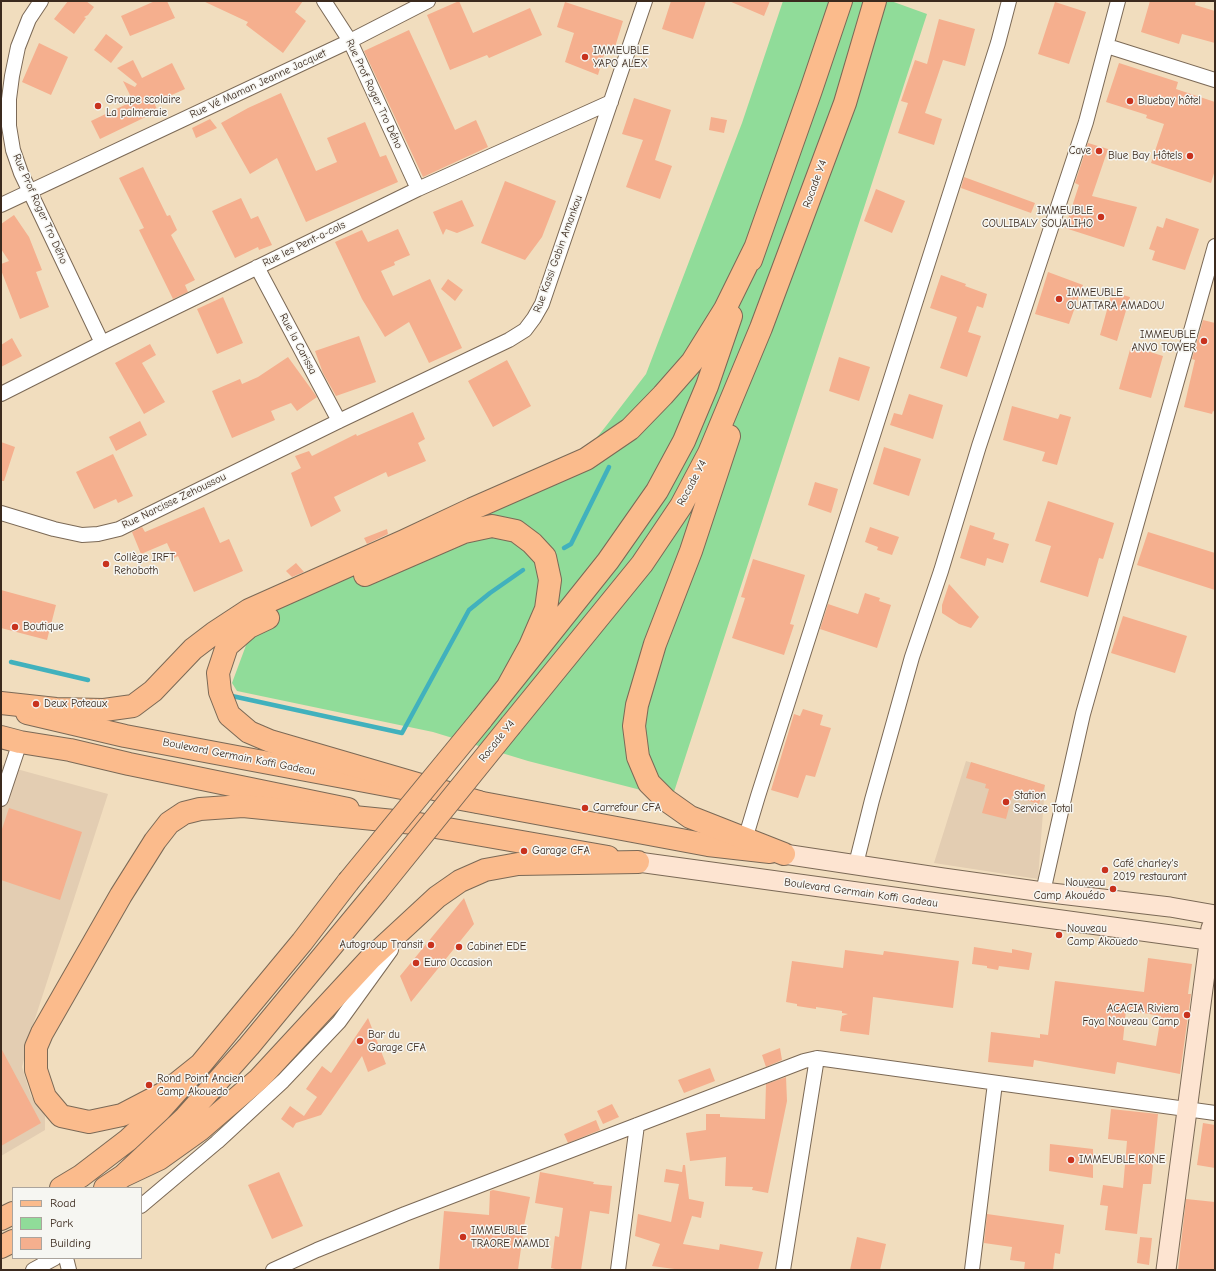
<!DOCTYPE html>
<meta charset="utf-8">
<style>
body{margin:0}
#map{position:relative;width:1216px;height:1271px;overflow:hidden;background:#f1ddbe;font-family:"Comic Neue",sans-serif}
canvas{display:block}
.frame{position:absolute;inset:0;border:2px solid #3b2a1e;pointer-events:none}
.legend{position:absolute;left:12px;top:1187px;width:130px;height:72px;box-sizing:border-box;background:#f6f6f2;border:1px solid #aba49d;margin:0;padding:5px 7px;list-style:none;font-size:12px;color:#3b2a1e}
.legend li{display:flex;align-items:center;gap:8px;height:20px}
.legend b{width:20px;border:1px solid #aba49d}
</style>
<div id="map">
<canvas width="1216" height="1271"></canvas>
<div class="frame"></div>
<ul class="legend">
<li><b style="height:5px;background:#fbbb8c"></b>Road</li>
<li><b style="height:11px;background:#90dc99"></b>Park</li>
<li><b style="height:11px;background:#f5af8e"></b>Building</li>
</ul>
</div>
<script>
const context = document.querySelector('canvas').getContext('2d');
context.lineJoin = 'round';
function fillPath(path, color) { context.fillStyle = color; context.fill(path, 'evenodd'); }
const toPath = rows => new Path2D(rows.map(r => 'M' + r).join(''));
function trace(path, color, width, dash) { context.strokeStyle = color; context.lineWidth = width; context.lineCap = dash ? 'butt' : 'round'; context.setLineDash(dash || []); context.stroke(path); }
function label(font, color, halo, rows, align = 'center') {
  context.font = font + ' "Comic Neue",sans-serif'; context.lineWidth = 3; context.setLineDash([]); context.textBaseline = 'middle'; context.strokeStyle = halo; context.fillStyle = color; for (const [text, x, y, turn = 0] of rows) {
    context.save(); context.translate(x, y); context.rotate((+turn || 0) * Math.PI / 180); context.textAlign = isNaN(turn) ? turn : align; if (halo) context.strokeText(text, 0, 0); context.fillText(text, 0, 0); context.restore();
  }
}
fillPath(toPath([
 [966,761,1045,785,1038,879,934,863],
 [2,765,108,794,31,1031,22,1067,31,1096,45,1116,45,1130,1,1156,1,769]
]), '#e3cdb2');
fillPath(toPath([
 [783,1,891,1,927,14,672,798,528,761,433,732,237,691,232,683,258,613,563,480,606,426,646,374,742,123]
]), '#90dc99');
trace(toPath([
 [564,548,571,544,609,467],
 [11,662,88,680],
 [232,696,402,733,469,610,490,593,523,570]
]), '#41b1bd', 4.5);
fillPath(toPath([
 [68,1,86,1,94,7,88,15,84,17,86,18,74,34,54,19],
 [155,1,167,1,175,18,130,36,121,16],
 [203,1,303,1,295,12,306,21,283,53,246,25,248,22],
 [459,1,473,33,530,8,542,35,489,58,487,55,450,70,427,15],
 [671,1,706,1,693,39,662,29],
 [729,1,770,1,764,16],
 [1150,1,1196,1,1195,5,1215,11,1215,43,1182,34,1179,44,1141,32],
 [565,2,623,21,615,47,607,44,598,75,565,62,574,33,557,27],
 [1055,2,1086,12,1069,64,1038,54],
 [939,19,975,29,965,66,943,60,925,113,942,119,934,145,898,133,908,103,901,101,915,60,927,64],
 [409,30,455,130,476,120,488,147,423,177,364,51],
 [106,34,123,47,111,63,94,50],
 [39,43,68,57,51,95,22,82],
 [133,60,142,78,172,63,185,89,154,103,158,111,100,139,91,121,133,101,123,81,135,87,137,84,117,68],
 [1119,63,1178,82,1176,89,1215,102,1215,170,1211,183,1151,163,1164,124,1146,118,1147,115,1106,102],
 [281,93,316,171,337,162,327,138,365,122,380,157,386,155,398,182,306,222,277,158,250,174,221,123,248,108],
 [634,98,671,110,655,160,672,166,660,199,626,187,643,140,622,134],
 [711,117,727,120,724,133,709,130],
 [210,119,217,128,196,138,192,128],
 [1088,143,1108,149,1092,196,1137,207,1124,247,1065,228,1079,185,1075,183],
 [143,167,167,216,170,215,177,230,171,235,195,280,185,285,188,292,173,299,139,230,144,228,119,178],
 [964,177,1035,203,1031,213,961,188],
 [505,181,556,201,542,237,525,260,481,243],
 [876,189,905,201,892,233,864,221],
 [241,198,251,219,258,216,272,245,259,250,258,247,235,258,212,211],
 [462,200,474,226,457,233,446,229,443,235,433,212],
 [14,215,29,237,42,270,36,272,49,307,20,319,1,270,1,264,9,261,1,249,1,224],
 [1166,218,1199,229,1185,270,1152,260,1155,251,1149,249,1157,226,1163,228],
 [398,229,410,255,394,262,395,265,381,271,393,296,430,279,462,348,429,363,409,322,385,337,362,299,335,242,362,230,368,242],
 [1048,272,1083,285,1069,324,1035,314],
 [941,275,966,284,965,286,987,294,983,308,977,306,968,332,981,336,967,377,940,368,957,317,930,308],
 [448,279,463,290,455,301,441,289],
 [1112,292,1130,297,1117,341,1100,335],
 [223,297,243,343,217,354,197,309],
 [1203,320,1215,323,1215,412,1213,411,1212,414,1184,407,1195,360,1192,359],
 [359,336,376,382,336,396,323,373,315,351],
 [12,338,22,356,1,367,1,345],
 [150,344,156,355,142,363,165,402,144,414,115,363],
 [1131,346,1163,356,1151,398,1119,389],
 [288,357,317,397,297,411,291,403,271,411,275,420,232,438,212,391,240,379,242,384,258,377],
 [839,357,870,367,859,401,829,391],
 [507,360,531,406,493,427,468,381],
 [909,394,943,405,933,439,890,425,894,413,902,415],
 [1012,406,1058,419,1060,414,1071,417,1057,465,1042,461,1045,452,1003,440],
 [413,412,425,439,418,443,426,461,388,477,386,472,334,497,341,511,311,527,291,473,301,468,295,456,309,451,312,456,356,434,357,436],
 [140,421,147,435,116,451,109,437],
 [1,442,15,447,4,481,1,481],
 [884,447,921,459,909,496,873,484],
 [113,454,133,496,118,503,116,499,94,509,76,472],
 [815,482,838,489,831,513,808,505],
 [1048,501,1114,523,1103,559,1099,558,1088,597,1040,582,1051,546,1035,541],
 [204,507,220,543,229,539,243,571,194,592,178,556,174,558,167,543,141,554,132,532,142,527,145,532],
 [970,525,995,533,993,539,1009,544,1003,563,987,558,985,566,960,558],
 [870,527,899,537,892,555,877,550,878,547,865,542],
 [387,529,388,534,367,544,364,538],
 [1148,532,1215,553,1215,590,1137,565],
 [753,559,805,575,790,624,794,625,784,655,732,638,745,598,741,597],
 [296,563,304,572,292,577,286,571],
 [949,584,979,617,971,628,959,624,942,613,942,605],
 [1,590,56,605,47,640,1,628],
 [865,593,880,598,879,601,891,605,877,648,820,629,828,604,858,614],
 [1123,616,1187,636,1175,673,1111,653],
 [803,709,823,715,820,725,831,728,815,777,806,775,798,798,771,790,794,714,800,716],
 [971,762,1045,785,1039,804,1012,796,1006,819,982,813,989,789,985,788,986,784,966,778],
 [9,808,82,832,60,900,1,880,1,832],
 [464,898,474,924,411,1002,400,976],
 [974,947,1012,953,1012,949,1032,953,1029,970,999,966,998,970,987,968,987,966,972,964],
 [845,950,883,955,884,951,959,961,953,1008,873,997,869,1035,840,1031,842,1016,848,1014,842,1013,842,1011,816,1007,816,1009,797,1006,797,1004,786,1002,792,961,843,968],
 [1148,958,1192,964,1188,994,1191,994,1180,1074,1117,1062,1115,1074,1034,1060,1033,1067,988,1062,991,1032,1040,1038,1040,1034,1048,1035,1055,981,1144,992],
 [1126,1010,1161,1016,1156,1046,1123,1040],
 [368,1018,386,1064,368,1072,362,1056,321,1115,296,1123,293,1128,281,1119,290,1106,304,1116,317,1097,306,1089,322,1066,331,1073],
 [1,1048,41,1123,1,1146],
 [780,1048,782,1060,766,1067,762,1055],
 [710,1068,715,1081,684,1093,678,1080],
 [786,1077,787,1101,768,1193,752,1190,753,1187,725,1186,726,1157,690,1161,686,1133,706,1130,706,1114,720,1114,720,1117,765,1119,766,1084],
 [612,1104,619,1117,603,1124,597,1111],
 [1111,1109,1158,1114,1151,1184,1143,1184,1137,1234,1105,1230,1108,1206,1100,1205,1103,1185,1123,1188,1127,1141,1108,1139],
 [596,1120,600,1130,568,1143,564,1134],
 [1203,1123,1215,1125,1215,1168,1197,1165],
 [1050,1144,1093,1149,1093,1178,1049,1171],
 [683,1165,685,1165,689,1199,704,1202,701,1218,692,1216,683,1244,719,1250,720,1244,763,1252,758,1270,682,1270,652,1266,660,1244,635,1236,638,1214,671,1222,679,1184,664,1182,666,1169,682,1172],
 [279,1172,303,1226,272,1239,248,1185],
 [540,1172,594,1182,593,1184,612,1186,609,1214,590,1211,581,1270,555,1270,555,1269,551,1268,555,1236,559,1237,563,1208,535,1203],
 [493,1190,530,1197,524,1226,518,1270,439,1270,444,1211,489,1215,490,1191],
 [1186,1199,1215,1202,1215,1270,1178,1270],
 [987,1214,1064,1225,1060,1254,1055,1253,1053,1270,1024,1270,1025,1262,1010,1260,1012,1247,984,1243],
 [857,1237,886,1244,880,1270,850,1270],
 [1140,1237,1152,1238,1149,1265,1137,1263]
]), '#f5af8e');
const street = toPath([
 [41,1,29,19,18,47,12,76,9,99,9,126,13,150,21,173,102,343],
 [324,1,350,41,418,189],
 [1107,46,1215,80],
 [1,205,350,41,428,1],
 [257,267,339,421],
 [1,394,102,343,418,189,611,102],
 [1,513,54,529,82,535,98,534,119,529,339,421,509,340,525,330,534,318,542,304,645,1],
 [1,799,20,742],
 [743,846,758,796,998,43,1009,1],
 [856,864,872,800,912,657,941,571,979,446,1086,122,1118,1],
 [1043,892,1083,714,1215,246],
 [141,1206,217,1142,283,1081,339,1022,391,950],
 [66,1258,69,1270],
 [33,1270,55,1258],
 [273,1270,317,1250,405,1214,804,1061,817,1058,1215,1113],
 [618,1270,637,1125],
 [783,1270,817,1058],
 [972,1270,995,1083]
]);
const secondary = toPath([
 [784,854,943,878,1043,892,1170,907,1215,915],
 [638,862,1215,941],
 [1166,1270,1211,928]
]);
const primary = toPath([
 [27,713,125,736,402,788],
 [1,737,20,742,70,750,129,764,348,809],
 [461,799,708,845,770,852],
 [413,823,608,857]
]);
const highway = toPath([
 [751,260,811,90,841,1],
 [729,436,691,551,655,644,637,705,634,726,638,757,649,783,666,800,690,817,784,854],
 [365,575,464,532,492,526,516,531,532,543,545,557,550,580,546,609,530,646,508,686],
 [268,618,249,627,227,646,218,673,220,692,229,715,249,732,270,741,479,802],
 [1,703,56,709,104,710,133,706,153,691,193,649,214,633,249,610,404,541,472,509,586,459,630,429,663,395,692,362,725,309,756,246],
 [481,720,608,561,657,491,684,441,707,386,731,316],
 [511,725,642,564,681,506,709,453,761,328,845,103,875,1],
 [201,1064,166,1092,122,1115,89,1122,61,1116,45,1097,36,1070,36,1047,42,1033,121,895,155,841,169,823,184,813,200,809,243,806,414,823],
 [123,1176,159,1159,201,1129,259,1079,370,959,437,897,460,881,485,870,518,864,638,862],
 [61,1188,81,1176,128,1140,160,1110,201,1064,302,942,348,882],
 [105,1188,123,1176,185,1118,249,1046,377,891],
 [1,1219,13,1213],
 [1,1247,13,1241]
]);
trace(street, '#7b6956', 16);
trace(secondary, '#7b6956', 21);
trace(primary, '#7b6956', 24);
trace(highway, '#7b6956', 24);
trace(street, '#fff', 14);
trace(secondary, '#fde4d1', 19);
trace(primary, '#fbbb8c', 22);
trace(highway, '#fbbb8c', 22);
const highwayBridge = toPath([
 [348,882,481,720],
 [377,891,511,725]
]);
trace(highwayBridge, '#7b6956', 24, []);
trace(highwayBridge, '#fbbb8c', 22);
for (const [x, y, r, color] of [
 [585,57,4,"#c8321e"],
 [1130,101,4,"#c8321e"],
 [98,106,4,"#c8321e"],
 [1099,151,4,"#c8321e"],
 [1190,156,4,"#c8321e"],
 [1101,217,4,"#c8321e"],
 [1059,299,4,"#c8321e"],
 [1204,341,4,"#c8321e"],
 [106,564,4,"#c8321e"],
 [15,627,4,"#c8321e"],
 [36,704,4,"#c8321e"],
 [1006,802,4,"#c8321e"],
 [585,808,4,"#c8321e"],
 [524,851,4,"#c8321e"],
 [1105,870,4,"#c8321e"],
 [1113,889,4,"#c8321e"],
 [1059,935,4,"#c8321e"],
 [431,945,4,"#c8321e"],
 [459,947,4,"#c8321e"],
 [416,963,4,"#c8321e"],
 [1187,1015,4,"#c8321e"],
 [360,1041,4,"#c8321e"],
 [149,1085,4,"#c8321e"],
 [1071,1160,4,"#c8321e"],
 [463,1237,4,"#c8321e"]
]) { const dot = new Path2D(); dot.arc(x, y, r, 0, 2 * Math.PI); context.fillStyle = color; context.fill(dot); trace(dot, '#f6f6f2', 1.5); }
label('11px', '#3b2a1e', '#f6f6f2', [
 ["IMMEUBLE",593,51],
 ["YAPO ALEX",593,64],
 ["Groupe scolaire",106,100],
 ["La palmeraie",106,113],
 ["Bluebay hôtel",1138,101],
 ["Cave",1091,151,"right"],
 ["Blue Bay Hôtels",1182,156,"right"],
 ["IMMEUBLE",1093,211,"right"],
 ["COULIBALY SOUALIHO",1093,224,"right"],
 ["IMMEUBLE",1067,293],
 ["OUATTARA AMADOU",1067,306],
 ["IMMEUBLE",1196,335,"right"],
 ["ANVO TOWER",1196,348,"right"],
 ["Collège IRFT",114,558],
 ["Rehoboth",114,571],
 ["Boutique",23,627],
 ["Deux Poteaux",44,704],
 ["Station",1014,796],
 ["Service Total",1014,809],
 ["Carrefour CFA",593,808],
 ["Garage CFA",532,851],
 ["Café charley's",1113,864],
 ["2019 restaurant",1113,877],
 ["Nouveau",1105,883,"right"],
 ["Camp Akouédo",1105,896,"right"],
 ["Nouveau",1067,929],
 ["Camp Akouedo",1067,942],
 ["Autogroup Transit",423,945,"right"],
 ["Cabinet EDE",467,947],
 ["Euro Occasion",424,963],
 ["ACACIA Riviera",1179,1009,"right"],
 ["Faya Nouveau Camp",1179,1022,"right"],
 ["Bar du",368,1035],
 ["Garage CFA",368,1048],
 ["Rond Point Ancien",157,1079],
 ["Camp Akouedo",157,1092],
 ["IMMEUBLE KONE",1079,1160],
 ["IMMEUBLE",471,1231],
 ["TRAORE MAMDI",471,1244]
], 'left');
label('11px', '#3b2a1e', '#f6f6f2', [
 ["Rue Vé Maman Jeanne Jacquet",258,84,-25],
 ["Rue Prof Roger Tro Dého",374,94,65],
 ["Rocade Y4",815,184,-70],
 ["Rue Prof Roger Tro Dého",40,209,66],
 ["Rue les Pent-a-cols",304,244,-26],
 ["Rue Kassi Gabin Amankou",558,254,-70],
 ["Rue la Carissa",298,344,62],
 ["Rocade Y4",692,483,-62],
 ["Rue Narcisse Zehoussou",174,501,-26],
 ["Rocade Y4",497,741,-51],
 ["Boulevard Germain Koffi Gadeau",239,757,11],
 ["Boulevard Germain Koffi Gadeau",861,893,8]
]);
</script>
